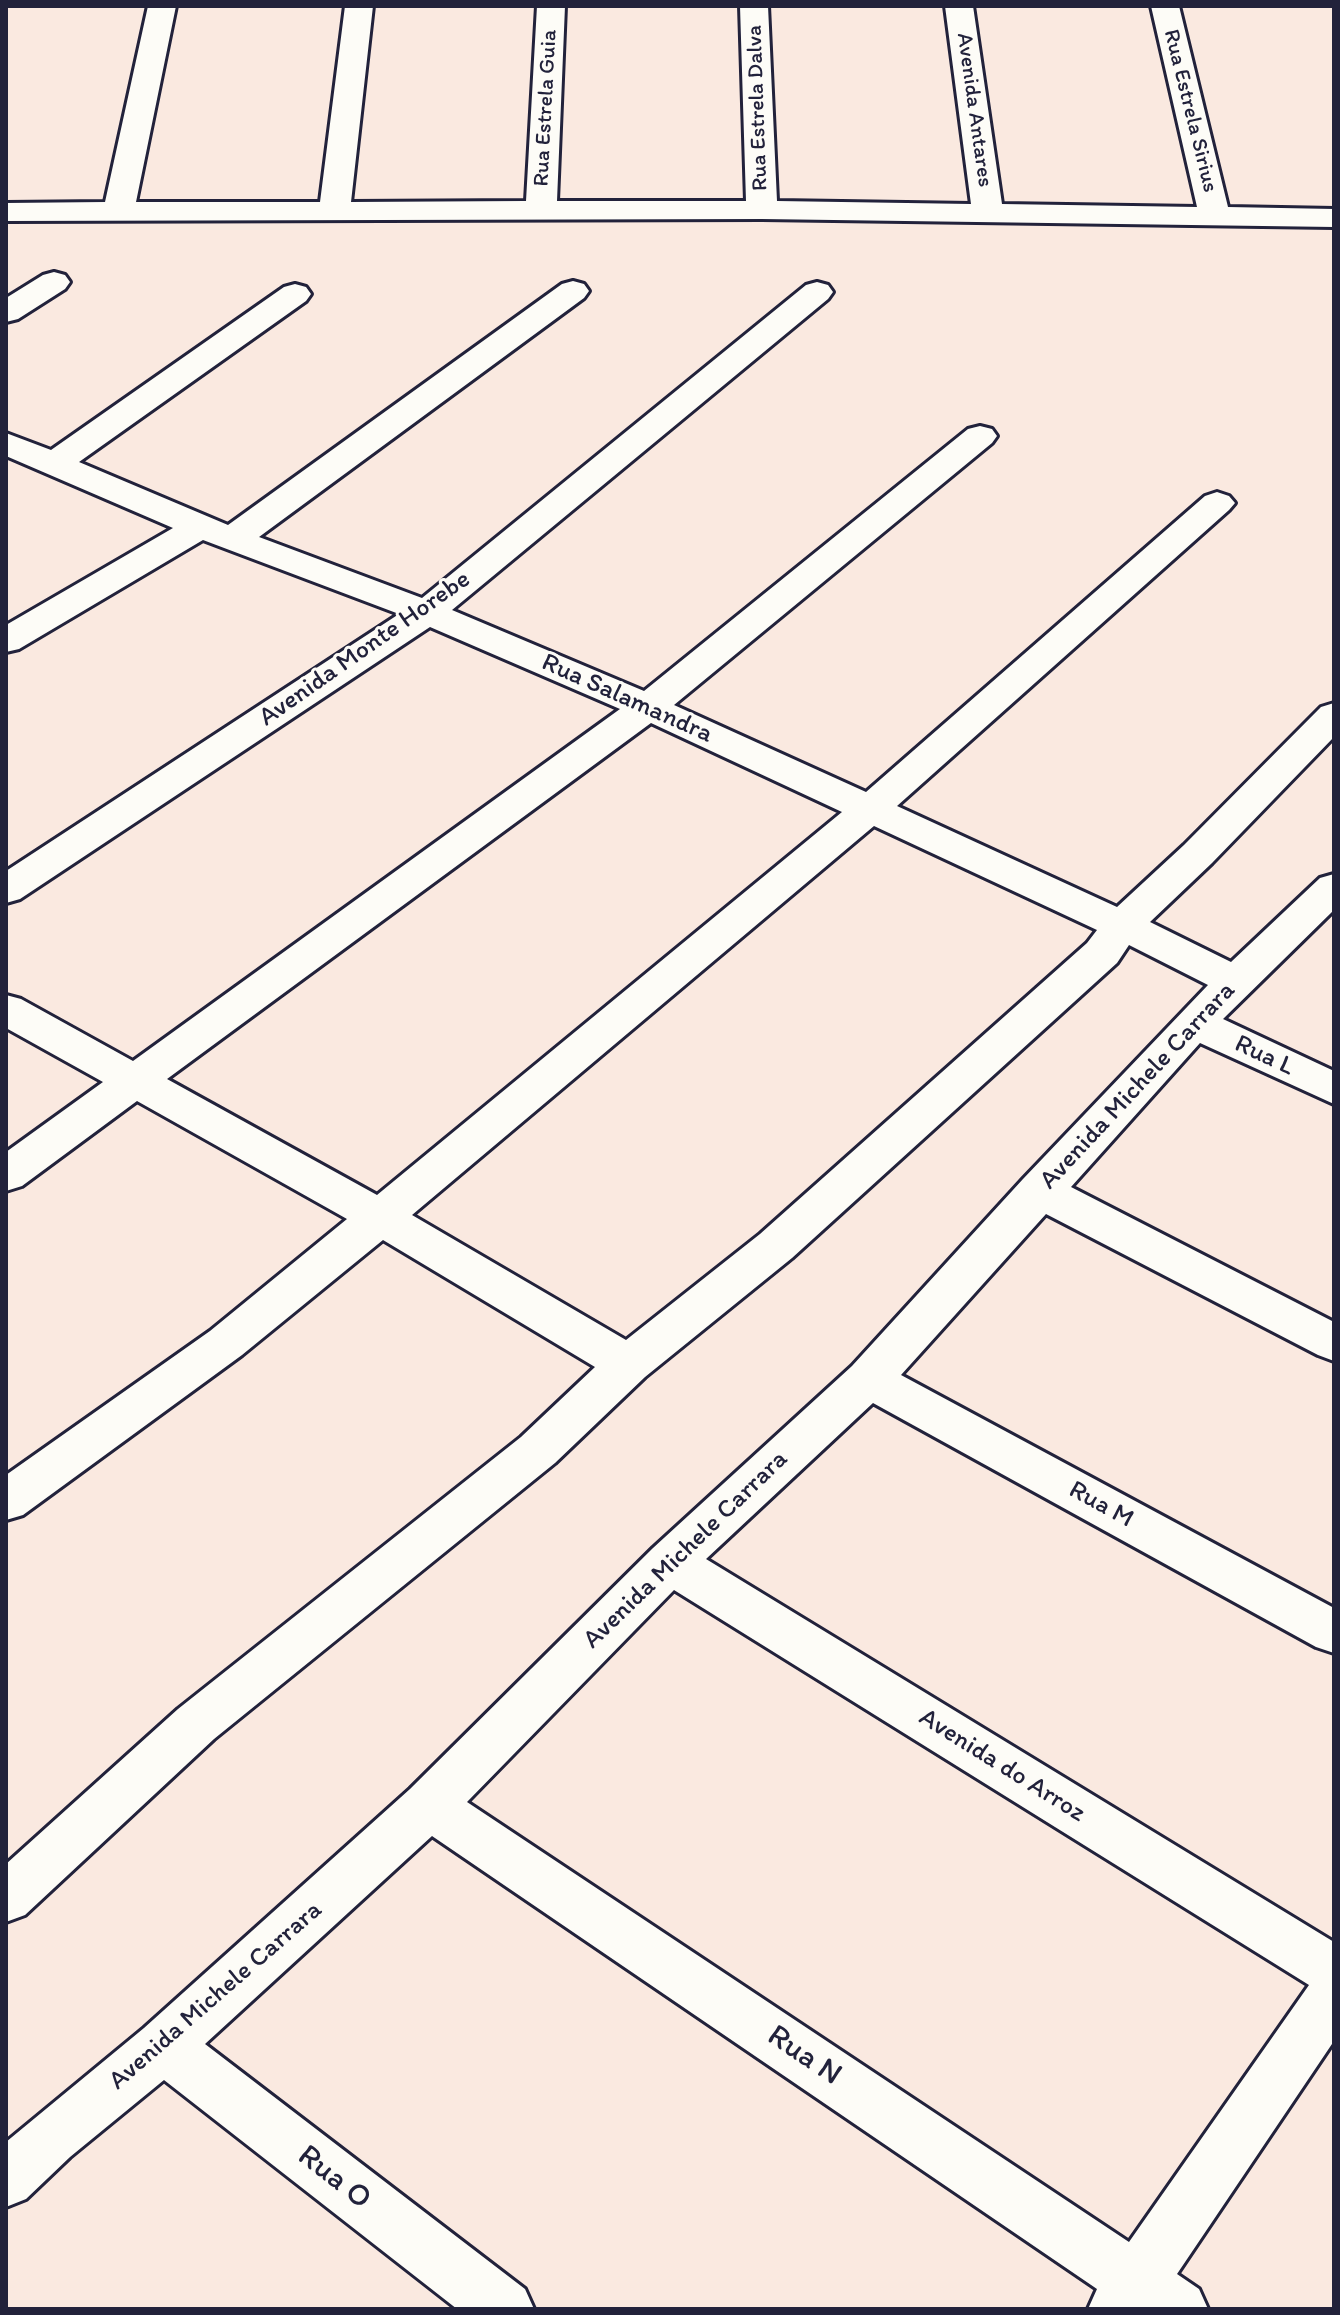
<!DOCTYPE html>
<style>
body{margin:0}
#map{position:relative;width:1340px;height:2315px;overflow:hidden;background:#fae9e0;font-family:Itim,sans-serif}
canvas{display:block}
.frame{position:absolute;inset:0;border:8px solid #22223b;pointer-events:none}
</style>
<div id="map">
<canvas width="1340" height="2315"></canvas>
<div class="frame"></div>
</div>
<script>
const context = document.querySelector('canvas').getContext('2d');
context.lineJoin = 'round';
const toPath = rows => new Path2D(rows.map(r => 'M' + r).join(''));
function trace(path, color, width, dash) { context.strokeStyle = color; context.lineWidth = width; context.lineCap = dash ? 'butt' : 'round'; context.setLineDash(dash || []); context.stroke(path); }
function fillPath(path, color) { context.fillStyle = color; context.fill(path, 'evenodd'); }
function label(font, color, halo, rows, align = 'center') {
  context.font = font + ' Itim,sans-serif'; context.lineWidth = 6; context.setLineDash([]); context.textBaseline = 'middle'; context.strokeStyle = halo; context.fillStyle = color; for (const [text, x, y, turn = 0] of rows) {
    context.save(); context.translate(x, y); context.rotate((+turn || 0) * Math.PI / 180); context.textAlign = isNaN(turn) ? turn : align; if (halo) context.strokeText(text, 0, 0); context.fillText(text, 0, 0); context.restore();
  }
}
const minor = toPath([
 [148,6,176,6,136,202,320,202,345,6,373,6,351,202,526,201,537,6,565,6,557,201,746,201,740,6,768,6,777,201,971,204,945,6,973,6,1002,204,1197,207,1151,6,1179,6,1228,207,1334,209,1334,227,762,219,6,221,6,203,105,202,148,6],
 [54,272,65,275,70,282,65,289,18,319,6,322,6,298,43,275,54,272],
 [573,281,584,284,589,291,584,298,259,537,422,598,806,285,817,282,828,285,833,292,828,299,452,610,644,691,968,429,980,426,992,429,997,436,992,443,674,705,866,792,1205,496,1217,492,1229,496,1235,503,1229,510,897,806,1117,907,1184,845,1321,707,1334,703,1334,737,1212,863,1150,922,1231,962,1320,878,1334,874,1334,910,1223,1019,1334,1071,1334,1104,1200,1043,1071,1187,1334,1322,1334,1361,1318,1355,1046,1214,901,1375,1334,1608,1334,1653,1316,1647,873,1403,706,1559,1334,1942,1334,2041,1177,2274,1199,2289,1208,2309,1088,2309,1097,2289,432,1836,205,2044,525,2289,534,2309,457,2309,164,2080,70,2157,26,2199,6,2207,6,2142,144,2028,410,1789,653,1548,852,1366,1023,1179,1208,985,1129,945,1117,963,792,1258,645,1377,555,1463,214,1739,25,1915,6,1922,6,1864,178,1709,521,1437,595,1367,383,1240,242,1355,23,1515,6,1520,6,1475,210,1331,347,1219,137,1101,22,1186,6,1191,6,1152,103,1082,6,1028,6,995,21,999,133,1061,620,709,430,627,20,899,6,903,6,871,399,614,203,540,19,649,6,652,6,625,173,528,6,456,6,433,51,450,284,287,295,284,306,287,311,294,306,301,79,462,228,525,562,284,573,281],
 [651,723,842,812,377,1195,167,1079,651,723],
 [874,826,1097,930,1087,943,760,1234,626,1340,412,1215,874,826],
 [674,1590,1309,1985,1129,2242,467,1802,674,1590]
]);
trace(minor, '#22223b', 6);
fillPath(minor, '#fdfcf7');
label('22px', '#22223b', '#fdfcf7', [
 ["Rua Estrela Guia",546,108,-87],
 ["Rua Estrela Dalva",758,108,-92],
 ["Avenida Antares",974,110,82],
 ["Rua Estrela Sirius",1190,111,76]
]);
label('26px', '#22223b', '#fdfcf7', [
 ["Avenida Monte Horebe",365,649,-35],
 ["Rua Salamandra",627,699,24],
 ["Rua L",1264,1056,25],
 ["Avenida Michele Carrara",1138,1086,-47],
 ["Rua M",1101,1505,29],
 ["Avenida Michele Carrara",686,1550,-44],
 ["Avenida do Arroz",1002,1766,32],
 ["Avenida Michele Carrara",216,1996,-41]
]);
label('32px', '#22223b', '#fdfcf7', [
 ["Rua N",804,2056,34],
 ["Rua O",334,2178,38]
]);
</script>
